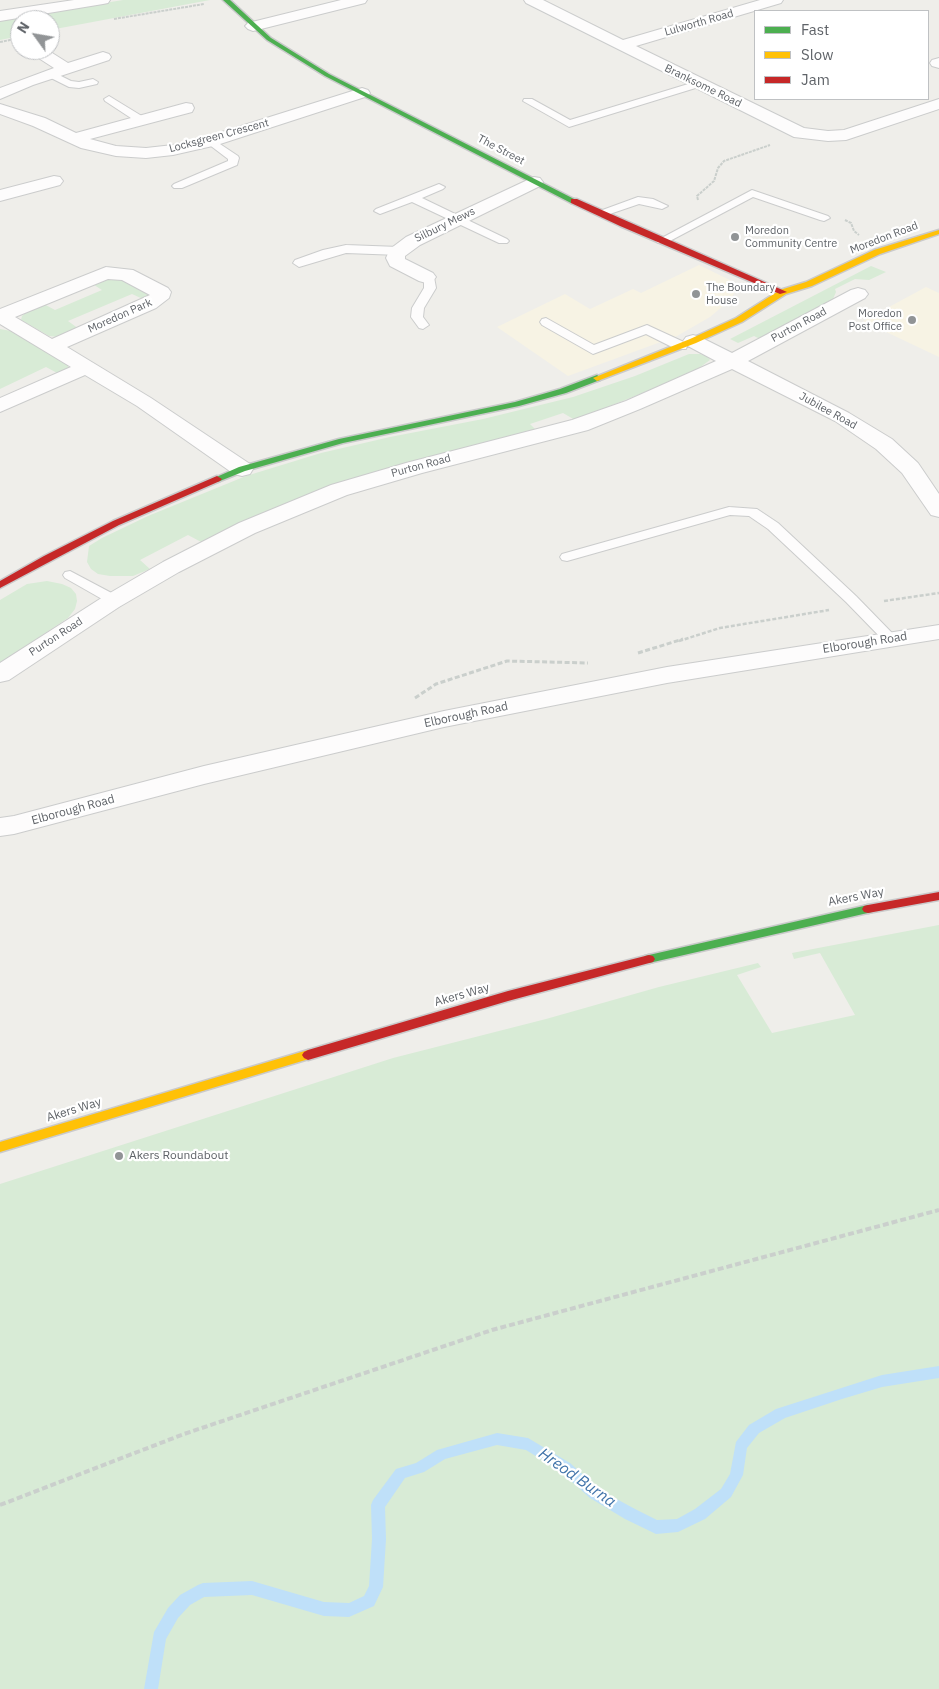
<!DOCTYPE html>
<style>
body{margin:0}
#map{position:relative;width:939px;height:1689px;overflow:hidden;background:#efeeea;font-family:"IBM Plex Sans",sans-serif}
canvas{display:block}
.legend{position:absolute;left:754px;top:10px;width:175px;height:90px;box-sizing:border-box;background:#fff;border:1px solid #bfc1c3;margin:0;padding:6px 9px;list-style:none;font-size:15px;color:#5f6368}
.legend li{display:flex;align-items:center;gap:10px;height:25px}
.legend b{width:25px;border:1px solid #bfc1c3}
.north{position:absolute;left:10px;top:10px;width:50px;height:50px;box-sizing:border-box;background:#fff;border:1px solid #bfc1c3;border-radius:50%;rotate:302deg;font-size:14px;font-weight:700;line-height:20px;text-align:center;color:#5f6368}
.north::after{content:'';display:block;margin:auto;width:18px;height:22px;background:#919496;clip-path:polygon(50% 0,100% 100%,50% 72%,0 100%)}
</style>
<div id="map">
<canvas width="939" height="1689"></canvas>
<ul class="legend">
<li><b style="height:6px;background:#4caf50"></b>Fast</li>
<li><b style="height:6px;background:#ffc107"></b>Slow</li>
<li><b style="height:6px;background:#c62828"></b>Jam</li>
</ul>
<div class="north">N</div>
</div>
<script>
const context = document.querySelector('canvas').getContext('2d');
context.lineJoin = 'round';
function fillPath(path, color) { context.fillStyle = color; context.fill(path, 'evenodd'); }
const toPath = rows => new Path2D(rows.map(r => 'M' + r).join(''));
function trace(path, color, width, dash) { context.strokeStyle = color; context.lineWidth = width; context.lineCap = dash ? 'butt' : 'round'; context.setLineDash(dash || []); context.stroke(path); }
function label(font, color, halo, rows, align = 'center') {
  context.font = font + ' "IBM Plex Sans",sans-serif'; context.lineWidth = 4.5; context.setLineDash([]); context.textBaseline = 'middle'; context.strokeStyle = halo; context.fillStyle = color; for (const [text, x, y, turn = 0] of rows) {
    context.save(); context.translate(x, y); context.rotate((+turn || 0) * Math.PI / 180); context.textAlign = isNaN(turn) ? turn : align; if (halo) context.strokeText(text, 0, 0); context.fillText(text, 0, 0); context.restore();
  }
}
fillPath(toPath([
 [699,265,734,282,738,287,730,300,710,317,677,336,568,376,497,327,565,294,590,309,633,289,641,293],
 [926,287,939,293,939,357,863,321]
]), '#f7f3e4');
fillPath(toPath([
 [123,0,210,0,50,30,50,20,20,20,20,36,0,40,0,20],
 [871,266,886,272,869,280,855,279,835,289,836,292,833,299,760,339,754,336,738,343,730,339],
 [111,278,118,278,151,292,151,296,145,300,132,294,68,321,79,329,59,337,49,336,21,320,22,316,30,309,42,303,55,310,102,290,91,283],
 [0,329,11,331,68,364,68,368,59,374,46,367,0,389],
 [689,354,700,354,707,356,710,360,699,368,660,386,575,420,563,413,530,424,538,432,418,462,203,543,188,535,140,560,150,569,133,576,110,576,98,574,91,569,87,562,89,546,102,538,148,516,246,476,321,453,390,437,483,419,573,397,635,376],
 [47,581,62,584,71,588,76,594,77,601,75,609,68,618,0,663,0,600,27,584],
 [939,925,939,1689,0,1689,0,1184,393,1058,546,1019,659,987,758,963,761,967,737,975,772,1033,855,1015,820,953,794,959,792,953]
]), '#d8ebd6');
fillPath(toPath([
 [939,1366,939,1378,882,1387,842,1399,785,1418,759,1433,747,1448,743,1475,731,1497,705,1519,678,1532,656,1534,625,1519,590,1498,560,1471,526,1450,497,1445,445,1459,424,1472,405,1478,385,1507,386,1539,383,1587,374,1606,349,1617,324,1616,252,1595,204,1597,190,1605,178,1618,166,1639,158,1689,144,1689,154,1632,168,1608,180,1595,198,1585,203,1583,252,1581,324,1602,349,1603,364,1596,369,1586,372,1539,371,1505,373,1500,396,1469,416,1463,437,1450,497,1433,528,1438,570,1463,600,1490,635,1509,657,1520,677,1519,695,1509,721,1489,730,1474,736,1442,749,1425,776,1409,882,1375,939,1366]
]), '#bfe0f9');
const lane = toPath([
 [51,71,71,81,79,82,93,79,98,82,97,84,79,88,69,87,47,76,47,72,51,71],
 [698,81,703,84,702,86,569,127,523,101,524,99,532,99,570,120,698,81],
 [109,96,145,118,146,120,145,122,137,122,105,101,104,99,109,96],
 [211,138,238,156,239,158,237,165,182,188,174,188,172,186,174,184,228,161,228,159,207,143,206,141,207,139,211,138],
 [439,184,445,187,443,189,422,198,507,239,509,241,507,243,499,243,412,202,380,214,374,211,376,209,439,184],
 [752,190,828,216,830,218,824,221,820,220,753,197,666,243,658,243,656,241,752,190],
 [638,197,653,199,668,206,662,209,639,204,601,217,595,214,597,212,638,197],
 [346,245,399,247,405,251,399,255,346,253,299,267,293,263,295,260,323,250,346,245],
 [426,273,434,277,436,288,424,308,423,317,429,325,423,329,419,328,411,317,412,308,424,288,424,281,420,277,426,273],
 [546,318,594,345,647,325,686,343,687,346,686,349,676,349,646,334,593,354,542,325,540,322,542,319,546,318],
 [729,507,757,509,778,523,856,596,895,636,898,639,895,642,885,642,846,602,768,529,749,516,730,515,567,561,562,560,560,557,562,554,729,507],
 [70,571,119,597,122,600,119,603,109,603,65,578,63,575,65,572,70,571]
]);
const street = toPath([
 [74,0,110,0,108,3,103,4,0,21,0,11,74,0],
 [341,0,367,0,365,3,253,31,248,29,245,26,248,23,341,0],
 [524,0,543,0,623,40,760,0,783,0,781,3,636,46,804,128,828,131,844,130,939,99,939,109,846,140,828,141,794,137,526,3,524,0],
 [37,51,49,51,68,63,103,52,109,54,111,57,109,60,33,85,0,99,0,88,54,68,37,57,35,54,37,51],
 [939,58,939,68,932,66,930,63,932,60,939,58],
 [362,88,368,90,370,93,368,96,217,145,173,155,146,158,116,156,81,148,33,126,0,114,0,104,45,118,76,133,186,103,192,104,194,108,192,112,90,139,116,146,146,148,173,145,206,137,362,88],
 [54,176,60,177,63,181,60,185,0,201,0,190,54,176],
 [534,177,540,178,543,182,540,186,420,245,405,256,405,259,433,273,436,277,433,281,426,283,419,281,390,266,386,258,390,249,406,237,534,177],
 [106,267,133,270,168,288,171,292,169,298,156,308,67,347,151,398,250,464,253,469,250,474,242,476,234,474,137,406,85,375,0,412,0,398,71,367,0,324,0,309,106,267],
 [108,279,122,280,150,295,52,339,15,317,108,279],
 [858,288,865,290,868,294,865,298,748,361,849,413,892,439,918,463,939,494,939,517,931,515,902,473,876,449,835,421,732,369,640,409,588,430,422,473,347,495,255,533,179,572,119,607,9,680,0,682,0,663,103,597,163,562,239,523,331,485,406,463,572,420,626,401,716,361,686,345,683,341,686,337,693,335,700,337,732,353,851,290,858,288],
 [939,625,939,639,667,683,444,727,204,784,14,834,0,836,0,818,14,816,204,766,444,711,667,667,939,625]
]);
const fast = toPath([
 [223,0,230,0,271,38,329,74,578,201,571,203,325,76,267,40,223,0],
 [597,375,601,378,600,380,566,393,519,406,343,443,245,471,220,481,217,482,212,479,239,467,339,439,515,402,560,389,597,375],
 [868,905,872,906,874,909,872,912,649,963,645,962,643,959,645,956,649,955,868,905]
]);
const slow = toPath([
 [939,230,939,234,880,254,812,286,786,294,742,322,696,343,600,380,597,381,593,378,690,339,736,318,780,290,806,282,874,250,939,230],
 [308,1050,312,1052,314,1055,312,1058,0,1152,0,1142,308,1050]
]);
const jam = toPath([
 [571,199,577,199,787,292,780,294,620,226,571,203,571,199],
 [217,476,222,479,220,481,119,525,0,588,0,581,44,556,113,521,217,476],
 [939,892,939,900,868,913,864,912,862,909,864,906,868,905,939,892],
 [649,955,653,956,655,959,653,962,508,1001,308,1060,304,1058,302,1055,304,1052,308,1050,508,991,649,955]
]);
trace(lane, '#cbcccc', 2);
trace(street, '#cbcccc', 2);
trace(fast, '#cacacb', 3);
trace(slow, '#cacacb', 3);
trace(jam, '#cacacb', 3);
trace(toPath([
 [114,19,204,4],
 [0,42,20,38],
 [698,200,697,196,714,181,718,168,724,161,770,145],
 [845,220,851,223,854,231,859,235]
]), '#cacfcc', 2, [3, 1]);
trace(toPath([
 [884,601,939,593],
 [679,641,720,628,829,610]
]), '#cacfcc', 2.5, [4, 2]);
trace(toPath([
 [638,653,683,639],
 [415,698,436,684,507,661,588,663]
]), '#cacfcc', 3, [5, 2.5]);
trace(toPath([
 [0,1505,184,1434,492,1330,939,1210]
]), '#cacfcc', 4, [6, 3]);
fillPath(lane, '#fdfcfc');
fillPath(street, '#fdfcfc');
fillPath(fast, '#4caf50');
fillPath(slow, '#ffc107');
fillPath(jam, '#c62828');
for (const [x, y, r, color] of [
 [735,237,5,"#919496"],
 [696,294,5,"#919496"],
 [912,320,5,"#919496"],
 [119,1156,5,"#919496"]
]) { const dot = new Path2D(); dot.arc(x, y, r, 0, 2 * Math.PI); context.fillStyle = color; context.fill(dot); trace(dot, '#fff', 2); }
label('11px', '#5f6368', '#fff', [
 ["Lulworth Road",699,23,-16],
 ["Branksome Road",703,86,26],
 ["Locksgreen Crescent",219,136,-15],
 ["The Street",501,150,28],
 ["Silbury Mews",445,225,-26],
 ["Moredon Road",884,238,-21],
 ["Moredon Park",120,316,-24],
 ["Purton Road",799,325,-28],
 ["Jubilee Road",828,411,29],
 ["Purton Road",421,466,-15],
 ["Purton Road",56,637,-33]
]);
label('11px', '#5f6368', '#fff', [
 ["Moredon",745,231],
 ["Community Centre",745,244],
 ["The Boundary",706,288],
 ["House",706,301],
 ["Moredon",902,314,"right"],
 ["Post Office",902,327,"right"]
], 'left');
label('12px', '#5f6368', '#fff', [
 ["Elborough Road",865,643,-9],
 ["Elborough Road",466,715,-12],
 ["Elborough Road",73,810,-15],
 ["Akers Way",856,897,-11],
 ["Akers Way",462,995,-16],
 ["Akers Way",74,1110,-17]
]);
label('12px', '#5f6368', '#fff', [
 ["Akers Roundabout",129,1156]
], 'left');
label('italic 16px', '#4174aa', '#fff', [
 ["Hreod Burna",577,1478,35]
]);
</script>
